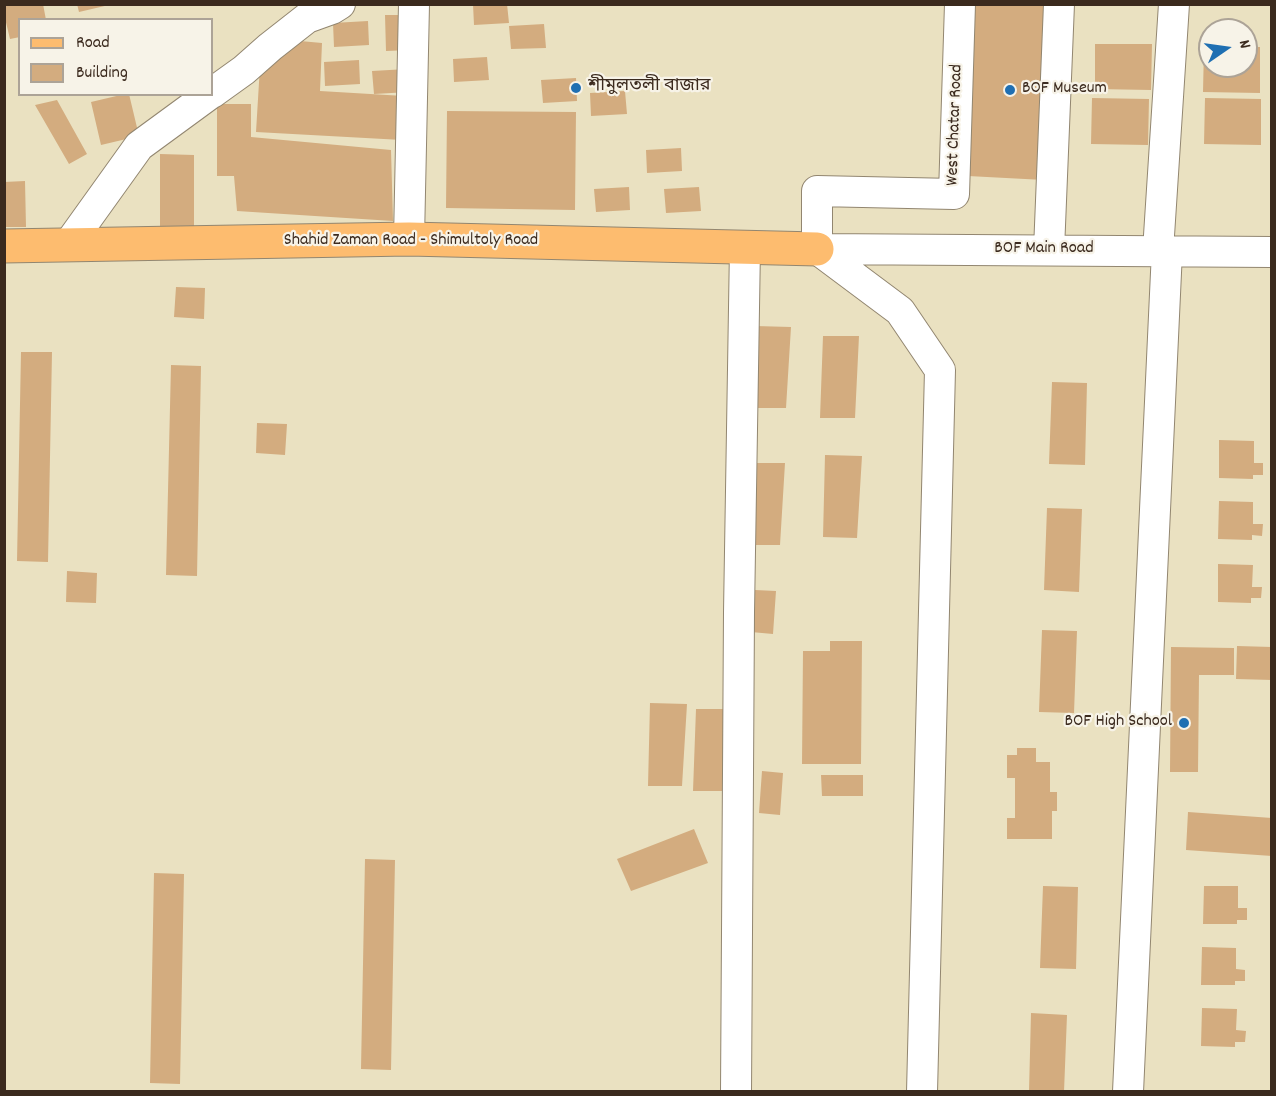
<!DOCTYPE html>
<meta charset="utf-8">
<style>
body{margin:0}
#map{position:relative;width:1276px;height:1096px;overflow:hidden;background:#eae1c1;font-family:Dekko,sans-serif}
canvas{display:block}
.frame{position:absolute;inset:0;border:6px solid #3b2a1e;pointer-events:none}
.legend{position:absolute;left:18px;top:18px;width:195px;height:78px;box-sizing:border-box;background:#f7f3e8;border:2px solid #aca397;margin:0;padding:8px 10px;list-style:none;font-size:18px;color:#3b2a1e}
.legend li{display:flex;align-items:center;gap:12px;height:30px}
.legend b{width:30px;border:2px solid #aca397}
.north{position:absolute;left:1198px;top:18px;width:60px;height:60px;box-sizing:border-box;background:#f7f3e8;border:2px solid #aca397;border-radius:50%;rotate:77deg;font-size:16px;font-weight:700;line-height:24px;text-align:center;color:#3b2a1e}
.north::after{content:'';display:block;margin:auto;width:21px;height:27px;background:#1f6fb2;clip-path:polygon(50% 0,100% 100%,50% 72%,0 100%)}
</style>
<div id="map">
<canvas width="1276" height="1096"></canvas>
<div class="frame"></div>
<ul class="legend">
<li><b style="height:8px;background:#fdbc6f"></b>Road</li>
<li><b style="height:16px;background:#d3ac7f"></b>Building</li>
</ul>
<div class="north">N</div>
</div>
<script>
const context = document.querySelector('canvas').getContext('2d');
context.lineJoin = 'round';
function fillPath(path, color) { context.fillStyle = color; context.fill(path, 'evenodd'); }
const toPath = rows => new Path2D(rows.map(r => 'M' + r).join(''));
function trace(path, color, width, dash) { context.strokeStyle = color; context.lineWidth = width; context.lineCap = dash ? 'butt' : 'round'; context.setLineDash(dash || []); context.stroke(path); }
function label(font, color, halo, rows, align = 'center') {
  context.font = font + ' Dekko,"Noto Sans Bengali",sans-serif'; context.lineWidth = 4.5; context.setLineDash([]); context.textBaseline = 'middle'; context.strokeStyle = halo; context.fillStyle = color; for (const [text, x, y, turn = 0] of rows) {
    context.save(); context.translate(x, y); context.rotate((+turn || 0) * Math.PI / 180); context.textAlign = isNaN(turn) ? turn : align; if (halo) context.strokeText(text, 0, 0); context.fillText(text, 0, 0); context.restore();
  }
}
fillPath(toPath([
 [4,4,43,4,46,20,20,20,20,37,10,39,4,14],
 [77,4,109,4,109,5,79,12],
 [473,4,507,4,509,23,474,25],
 [975,4,1051,4,1044,180,968,176],
 [385,15,409,15,410,50,386,51],
 [368,21,369,45,334,47,333,23],
 [544,24,546,48,511,49,509,26],
 [300,41,322,43,320,91,404,96,402,140,256,132,260,66],
 [1095,44,1152,44,1151,90,1095,89],
 [1204,47,1210,47,1210,66,1246,66,1246,47,1260,47,1260,93,1203,92],
 [487,57,489,80,454,82,453,59],
 [359,60,360,84,325,86,324,62],
 [407,69,409,92,374,94,372,71],
 [576,78,577,101,543,103,541,80],
 [625,91,627,114,591,116,590,93],
 [125,94,129,94,139,136,101,145,91,102],
 [1092,98,1149,99,1148,145,1091,144],
 [1205,98,1261,99,1261,145,1204,144],
 [57,100,87,154,69,164,35,105],
 [217,104,251,104,251,137,391,150,393,221,237,211,234,176,217,176],
 [447,111,576,112,575,210,446,208],
 [681,148,682,171,647,173,646,150],
 [160,154,194,155,194,226,160,226],
 [25,181,26,227,4,227,4,182],
 [629,187,630,210,596,212,594,189],
 [699,187,701,211,666,213,664,189],
 [176,287,205,288,204,319,174,317],
 [755,326,791,327,786,408,752,408],
 [823,336,859,336,855,418,820,418],
 [21,352,52,352,48,562,17,561],
 [171,365,201,366,197,576,166,575],
 [1052,382,1087,383,1085,465,1049,464],
 [257,423,287,424,285,455,256,453],
 [1219,440,1254,441,1254,463,1263,463,1263,475,1253,475,1253,479,1219,478],
 [825,455,862,456,857,538,823,537],
 [749,463,785,463,780,545,746,545],
 [1219,501,1253,502,1253,524,1263,524,1262,536,1252,535,1252,540,1218,539],
 [1047,508,1082,509,1079,592,1044,590],
 [1218,564,1253,565,1252,587,1262,587,1261,598,1251,598,1251,603,1218,602],
 [67,571,97,573,96,603,66,602],
 [755,590,776,591,773,634,751,632],
 [1042,630,1077,631,1074,713,1039,712],
 [830,641,862,641,861,764,802,764,803,651,830,651],
 [1237,646,1272,647,1272,680,1236,679],
 [1171,647,1234,648,1234,675,1199,675,1198,772,1170,772],
 [650,703,687,704,682,786,648,786],
 [696,709,732,709,727,791,693,791],
 [1017,748,1036,748,1036,762,1050,762,1050,792,1057,792,1057,811,1052,811,1052,839,1007,839,1007,818,1015,818,1015,778,1007,778,1007,755,1017,755],
 [762,771,783,773,780,815,759,813],
 [821,775,863,775,863,796,822,796],
 [1188,812,1272,818,1272,856,1186,850],
 [694,829,708,863,631,891,617,859],
 [365,859,395,860,391,1070,361,1069],
 [154,873,184,874,180,1084,150,1083],
 [1043,886,1078,887,1076,969,1040,968],
 [1204,886,1238,886,1238,908,1247,908,1247,920,1237,920,1237,924,1203,924],
 [1202,947,1236,948,1236,969,1245,970,1245,981,1235,981,1235,985,1201,985],
 [1202,1008,1237,1009,1236,1030,1246,1031,1245,1042,1235,1042,1235,1047,1201,1046],
 [1031,1013,1067,1015,1064,1092,1029,1092]
]), '#d3ac7f');
const minor = toPath([
 [212,93,244,70,270,47,307,18,332,9,340,4],
 [409,239,414,4],
 [68,245,139,146,210,94],
 [817,249,900,311,940,370,922,1092],
 [817,249,1272,252],
 [817,249,817,191,954,194,960,4],
 [1049,250,1059,4],
 [1158,251,1174,4],
 [736,1092,739,612,745,247],
 [1128,1092,1167,251]
]);
const major = toPath([
 [4,246,409,239,817,249]
]);
trace(minor, '#928670', 32);
trace(major, '#928670', 35);
trace(minor, '#fff', 30);
trace(major, '#fdbc6f', 33);
for (const [x, y, r, color] of [
 [576,88,6,"#1f6fb2"],
 [1010,90,6,"#1f6fb2"],
 [1184,723,6,"#1f6fb2"]
]) { const dot = new Path2D(); dot.arc(x, y, r, 0, 2 * Math.PI); context.fillStyle = color; context.fill(dot); trace(dot, '#f7f3e8', 2); }
label('18px', '#3b2a1e', '#f7f3e8', [
 ["শীমুলতলী বাজার",588,88],
 ["BOF Museum",1022,90],
 ["BOF High School",1172,723,"right"]
], 'left');
label('18px', '#3b2a1e', '#f7f3e8', [
 ["West Chatar Road",956,125,-88],
 ["Shahid Zaman Road - Shimultoly Road",411,242],
 ["BOF Main Road",1044,250]
]);
</script>
